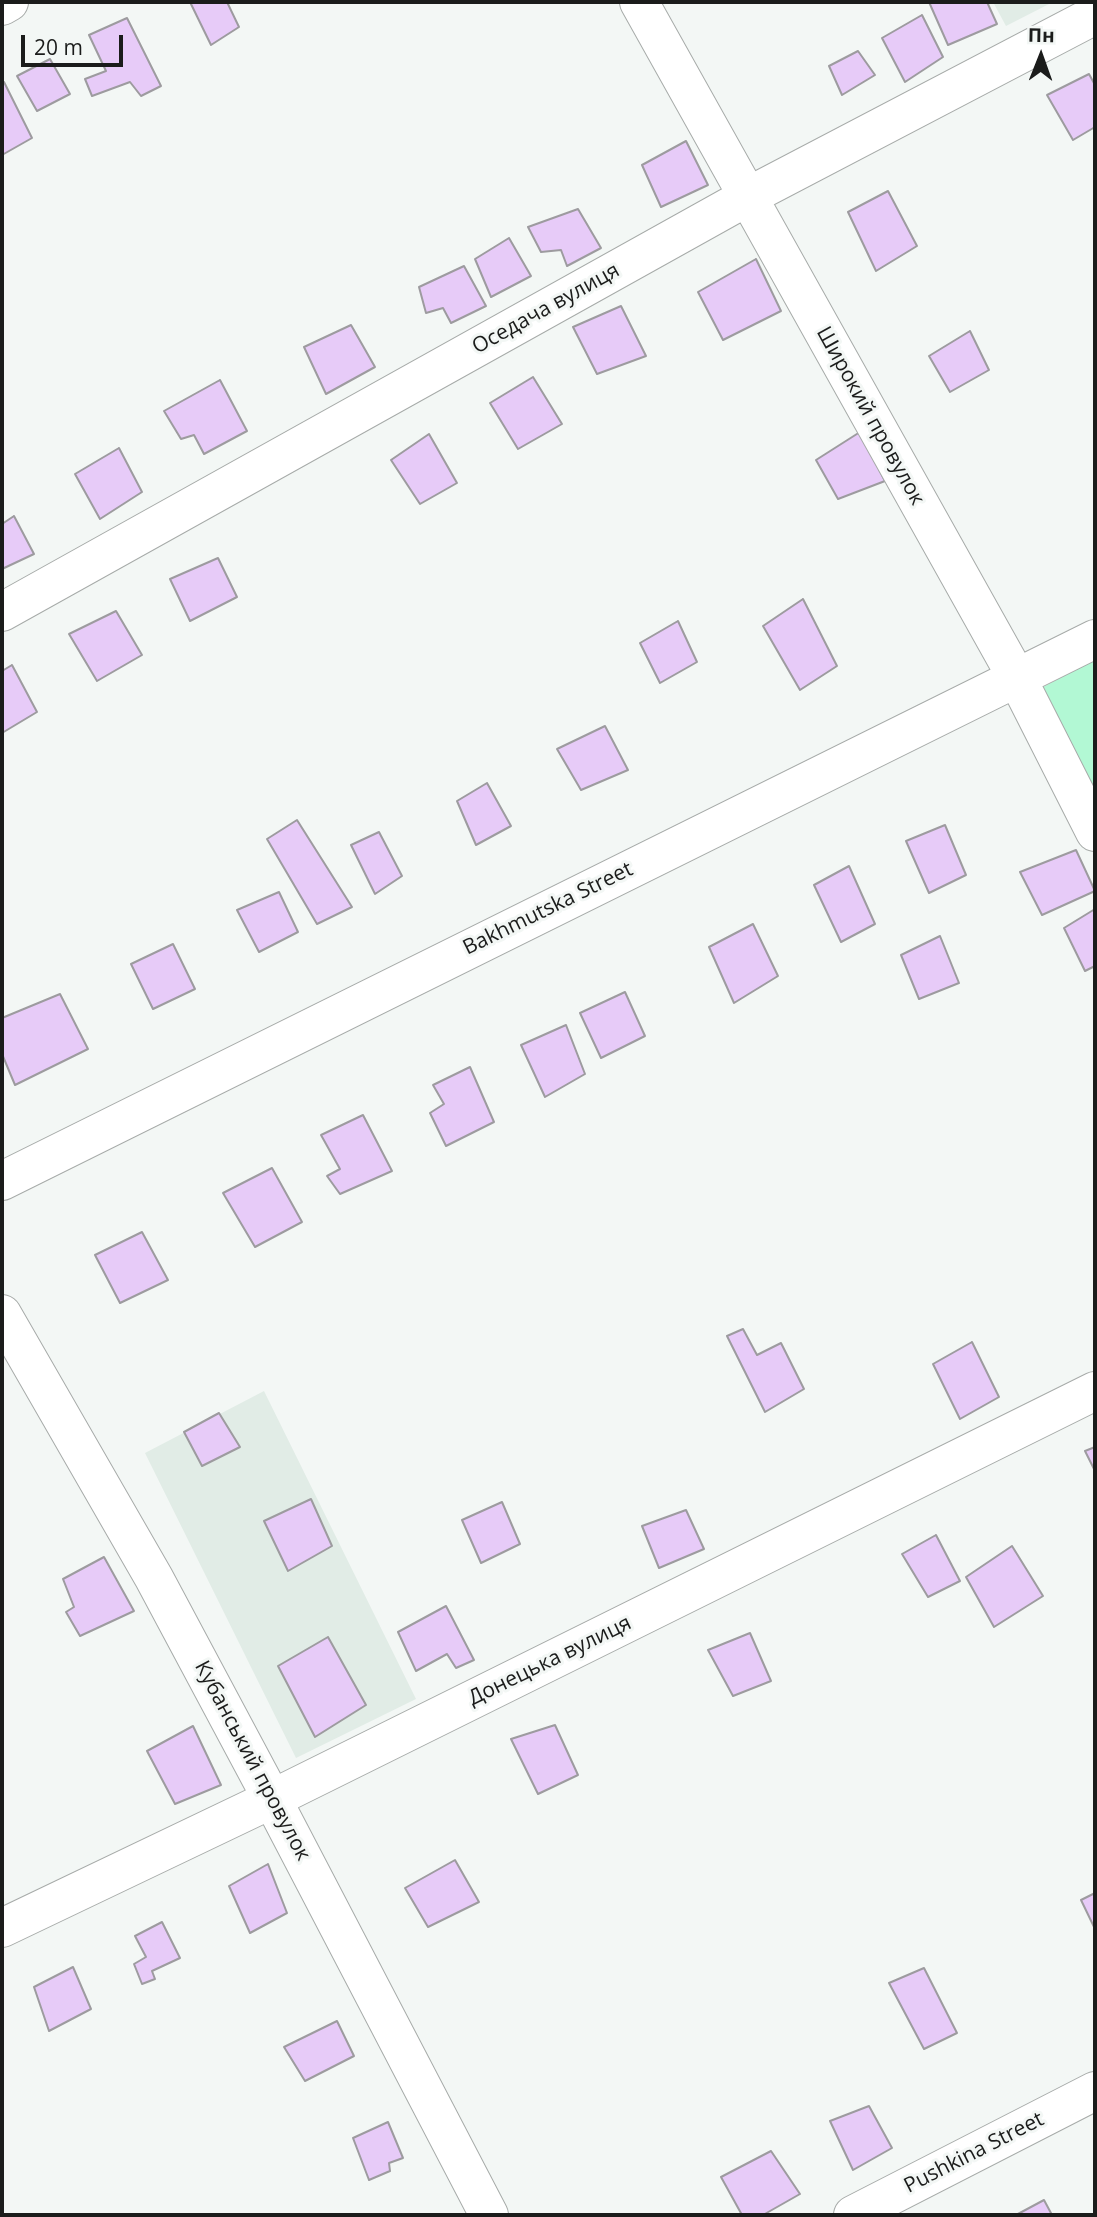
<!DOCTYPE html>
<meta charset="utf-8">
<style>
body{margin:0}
#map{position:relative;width:1097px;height:2217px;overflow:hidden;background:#f3f7f5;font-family:"Open Sans",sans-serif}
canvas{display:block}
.frame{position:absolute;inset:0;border:4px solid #1b1c1b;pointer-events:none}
.north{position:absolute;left:1006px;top:21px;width:70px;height:70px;-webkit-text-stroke:5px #f3f7f5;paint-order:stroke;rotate:1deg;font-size:19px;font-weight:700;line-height:28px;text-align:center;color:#1b1c1b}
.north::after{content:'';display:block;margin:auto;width:24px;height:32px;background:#1b1c1b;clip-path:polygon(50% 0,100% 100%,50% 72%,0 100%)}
.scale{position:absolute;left:21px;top:35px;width:102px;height:32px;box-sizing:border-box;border:4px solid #1b1c1b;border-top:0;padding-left:9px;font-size:21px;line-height:24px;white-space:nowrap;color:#1b1c1b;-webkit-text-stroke:5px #f3f7f5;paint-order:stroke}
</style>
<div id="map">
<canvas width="1097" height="2217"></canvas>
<div class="frame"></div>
<div class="north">Пн</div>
<div class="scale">20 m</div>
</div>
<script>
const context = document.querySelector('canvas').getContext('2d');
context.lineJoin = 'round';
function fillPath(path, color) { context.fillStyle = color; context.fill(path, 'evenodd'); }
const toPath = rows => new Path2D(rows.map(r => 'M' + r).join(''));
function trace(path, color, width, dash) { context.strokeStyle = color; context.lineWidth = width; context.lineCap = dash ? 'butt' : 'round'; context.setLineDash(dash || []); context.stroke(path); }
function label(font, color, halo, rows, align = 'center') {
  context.font = font + ' "Open Sans",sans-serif'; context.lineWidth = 6; context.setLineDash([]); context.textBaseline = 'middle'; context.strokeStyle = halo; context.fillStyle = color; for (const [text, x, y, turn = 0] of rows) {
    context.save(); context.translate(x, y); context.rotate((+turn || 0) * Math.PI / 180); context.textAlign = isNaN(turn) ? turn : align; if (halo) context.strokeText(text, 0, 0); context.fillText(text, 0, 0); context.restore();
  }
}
fillPath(toPath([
 [993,2,1053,2,1006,26],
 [264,1391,416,1699,296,1758,145,1453]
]), '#e1ece6');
fillPath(toPath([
 [1095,660,1095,790,1043,687]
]), '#b2f8d4');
const building = toPath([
 [190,2,227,2,239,27,211,45,190,2],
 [929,2,987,2,997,24,948,45,929,2],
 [922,15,943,57,905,82,882,38,922,15],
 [127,18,161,86,141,96,130,82,92,96,85,79,106,71,89,35,127,18],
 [858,51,875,75,842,95,829,66,858,51],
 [50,59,70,94,37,111,17,76,50,59],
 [1089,74,1095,85,1095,127,1073,140,1047,95,1089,74],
 [4,82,32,138,2,155,2,84,4,82],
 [686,141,708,185,661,207,642,165,686,141],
 [888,191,917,246,876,271,848,212,888,191],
 [578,209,601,248,567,266,561,250,541,252,528,227,578,209],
 [509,238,531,276,491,297,475,259,509,238],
 [756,259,781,311,723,340,698,292,756,259],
 [464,266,486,306,451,323,443,308,426,313,419,287,464,266],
 [621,306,646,356,597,374,573,327,621,306],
 [351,325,375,367,326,394,304,347,351,325],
 [970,331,989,370,950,392,929,356,970,331],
 [533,377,562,424,518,449,490,403,533,377],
 [220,380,247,431,204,454,194,435,181,439,164,411,220,380],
 [860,432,885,481,838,499,816,460,860,432],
 [429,434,457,483,420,504,391,460,429,434],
 [119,448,142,492,100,519,75,474,119,448],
 [14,516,34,554,2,569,2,524,14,516],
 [218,558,237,597,190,621,170,579,218,558],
 [803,599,837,666,800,690,763,626,803,599],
 [116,611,142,655,97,681,69,634,116,611],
 [678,621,697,662,660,683,640,643,678,621],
 [12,665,37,712,2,733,2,671,12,665],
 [605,726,628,770,581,790,557,749,605,726],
 [487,783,511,826,476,845,457,801,487,783],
 [297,820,352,907,317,924,267,839,297,820],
 [945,825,966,875,929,893,906,841,945,825],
 [379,832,402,876,375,894,351,845,379,832],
 [1076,850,1095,891,1042,915,1020,872,1076,850],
 [849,866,875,924,841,942,814,885,849,866],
 [279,892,298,932,259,952,237,910,279,892],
 [1095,909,1095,966,1085,971,1064,928,1095,909],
 [753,924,778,976,734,1003,709,947,753,924],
 [940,936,959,983,919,999,901,955,940,936],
 [173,944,195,989,153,1009,131,964,173,944],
 [625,992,645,1036,601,1058,580,1013,625,992],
 [60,994,88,1049,15,1085,2,1054,2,1018,60,994],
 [566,1025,585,1074,545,1097,521,1045,566,1025],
 [470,1067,494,1122,446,1146,430,1113,444,1104,433,1085,470,1067],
 [363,1115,392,1171,340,1194,327,1176,340,1169,321,1135,363,1115],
 [272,1168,302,1222,255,1247,223,1193,272,1168],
 [142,1232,168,1280,120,1303,95,1255,142,1232],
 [743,1329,757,1355,781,1343,804,1389,765,1412,727,1336,743,1329],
 [972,1342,999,1397,960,1419,933,1364,972,1342],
 [219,1413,240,1447,202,1466,184,1432,219,1413],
 [1095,1447,1095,1471,1085,1451,1095,1447],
 [311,1499,332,1546,288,1571,264,1521,311,1499],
 [502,1502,520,1544,481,1563,462,1520,502,1502],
 [686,1510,704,1549,659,1568,642,1526,686,1510],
 [936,1535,960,1581,928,1597,902,1554,936,1535],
 [1012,1546,1043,1596,994,1627,966,1577,1012,1546],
 [104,1557,134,1611,80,1636,66,1612,74,1607,63,1579,104,1557],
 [446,1606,474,1660,456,1668,447,1654,416,1671,398,1632,446,1606],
 [750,1633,771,1681,733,1696,708,1650,750,1633],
 [328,1637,366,1705,315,1737,278,1666,328,1637],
 [555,1725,578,1775,538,1794,511,1739,555,1725],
 [193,1726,221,1785,175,1804,147,1751,193,1726],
 [455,1860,479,1902,428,1927,405,1888,455,1860],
 [268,1864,287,1913,250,1933,229,1886,268,1864],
 [1095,1893,1095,1929,1081,1900,1095,1893],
 [162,1922,180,1958,152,1971,155,1979,142,1984,134,1964,146,1957,135,1936,162,1922],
 [73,1967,91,2009,49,2031,34,1987,73,1967],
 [924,1968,957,2033,924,2049,889,1983,924,1968],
 [337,2021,354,2056,305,2081,284,2047,337,2021],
 [869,2106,892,2148,853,2170,830,2121,869,2106],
 [388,2122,403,2158,389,2163,390,2171,369,2180,353,2138,388,2122],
 [771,2151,800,2194,763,2215,742,2215,721,2177,771,2151],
 [1044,2200,1052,2215,1016,2215,1044,2200]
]);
fillPath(building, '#e7cbf8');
trace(building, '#9d9b9f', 2);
const minor = toPath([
 [639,2,1017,678,1095,832],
 [2,6,9,2],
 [2,612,747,197,1095,15],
 [2,1181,1095,639],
 [2,1314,154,1578,272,1799,489,2215],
 [2,1928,272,1799,1095,1391],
 [853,2215,1095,2091]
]);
trace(minor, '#a7aba9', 40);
trace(minor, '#fff', 38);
label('21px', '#1b1c1b', '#f3f7f5', [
 ["Оседача вулиця",546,309,-29],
 ["Широкий провулок",870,416,61],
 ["Bakhmutska Street",548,909,-26],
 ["Донецька вулиця",550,1661,-26],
 ["Кубанський провулок",252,1761,62],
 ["Pushkina Street",974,2153,-27]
]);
</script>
